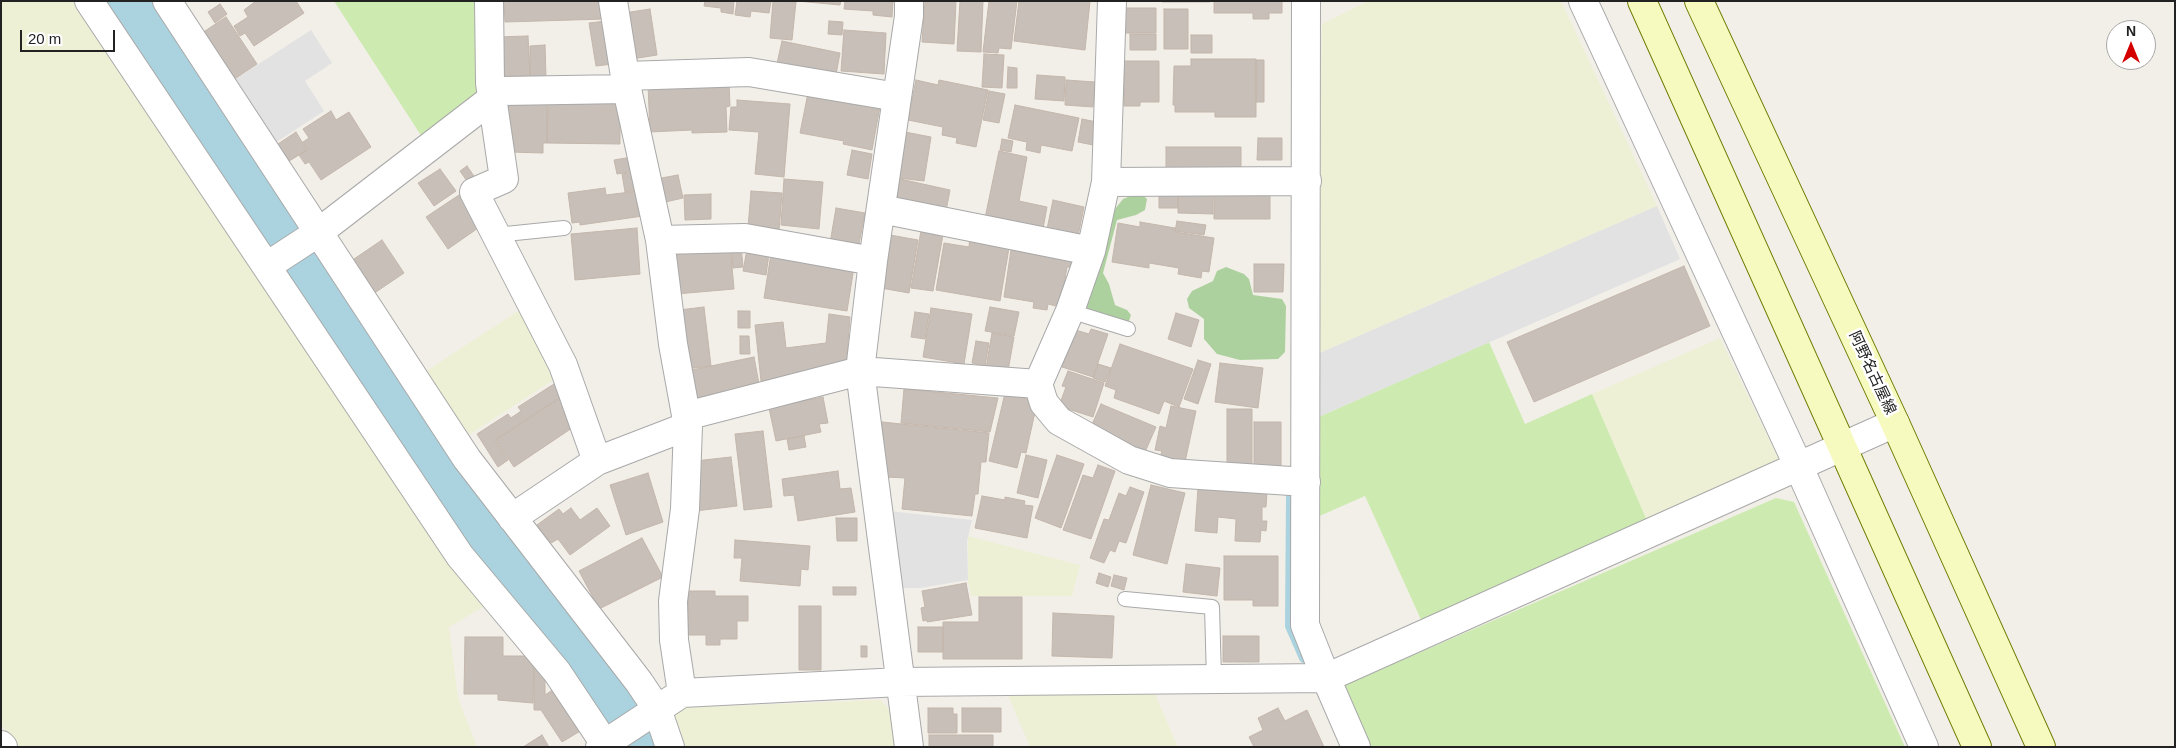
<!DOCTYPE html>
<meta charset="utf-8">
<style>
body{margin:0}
#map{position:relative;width:2176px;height:748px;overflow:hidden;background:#f2efe9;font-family:Helvetica,sans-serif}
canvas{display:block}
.frame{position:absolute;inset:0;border:2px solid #222;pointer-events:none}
.north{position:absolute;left:2106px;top:20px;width:50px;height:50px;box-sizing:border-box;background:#fff;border:1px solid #a7a7a7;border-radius:50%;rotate:0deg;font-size:14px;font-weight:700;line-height:20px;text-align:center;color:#222}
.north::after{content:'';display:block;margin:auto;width:18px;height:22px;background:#d40000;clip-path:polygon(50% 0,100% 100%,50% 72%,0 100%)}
.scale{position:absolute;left:20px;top:30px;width:95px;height:22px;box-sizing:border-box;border:2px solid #222;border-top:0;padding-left:6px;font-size:15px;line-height:18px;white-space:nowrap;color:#222;-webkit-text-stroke:4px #fff;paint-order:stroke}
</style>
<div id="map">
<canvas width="2176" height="748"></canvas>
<div class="frame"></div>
<div class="north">N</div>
<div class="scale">20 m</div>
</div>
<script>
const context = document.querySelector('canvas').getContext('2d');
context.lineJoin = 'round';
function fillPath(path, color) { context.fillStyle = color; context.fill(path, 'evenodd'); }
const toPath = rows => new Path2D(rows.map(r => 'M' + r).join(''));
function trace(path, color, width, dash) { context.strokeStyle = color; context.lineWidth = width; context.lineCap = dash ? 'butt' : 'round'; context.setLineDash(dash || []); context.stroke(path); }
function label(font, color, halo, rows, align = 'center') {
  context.font = font + ' Helvetica,"Noto Sans JP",sans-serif'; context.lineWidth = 5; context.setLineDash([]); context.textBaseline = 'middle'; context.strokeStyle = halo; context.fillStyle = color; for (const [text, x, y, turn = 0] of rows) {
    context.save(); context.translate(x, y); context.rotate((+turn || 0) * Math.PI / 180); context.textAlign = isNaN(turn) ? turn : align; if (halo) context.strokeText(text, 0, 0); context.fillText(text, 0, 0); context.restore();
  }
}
fillPath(toPath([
 [1,1,82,1,490,603,449,627,458,698,477,747,16,747,1,724],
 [1368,1,1561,1,1657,206,1315,355,1322,24],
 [527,305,558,377,464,438,422,374],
 [1720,338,1779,460,1648,523,1592,394],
 [968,536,1080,565,1072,596,971,596,968,580],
 [1155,694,1178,747,1030,747,1008,695],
 [881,700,894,716,898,747,677,747,667,722,677,708]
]), '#eef0d5');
fillPath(toPath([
 [334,1,482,1,484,87,422,137],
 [1489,342,1525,424,1592,394,1648,523,1423,624,1365,496,1315,518,1316,418],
 [1776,498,1794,502,1905,747,1367,747,1340,687]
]), '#cdebb0');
fillPath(toPath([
 [1140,192,1147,199,1145,210,1136,215,1117,220,1103,273,1109,284,1115,305,1127,310,1131,315,1129,321,1121,321,1085,308,1111,214,1123,199],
 [1226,267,1244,274,1249,279,1253,295,1282,299,1286,306,1285,352,1278,359,1240,360,1217,354,1204,339,1204,319,1189,308,1187,299,1192,291,1213,281,1217,271]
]), '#add19e');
fillPath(toPath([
 [311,30,332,63,305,81,324,111,272,145,231,82],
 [1657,206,1680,259,1316,418,1315,355],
 [889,511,972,520,967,541,968,580,920,588,900,588]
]), '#e2e2e2');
trace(toPath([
 [1291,497,1290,626,1304,658]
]), '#aad3df', 10);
trace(toPath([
 [136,1,278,228,431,462,613,691,641,747]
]), '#aad3df', 58);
const building = toPath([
 [256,1,296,1,304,13,254,46,245,33,240,36,234,26,248,17,244,10,256,1],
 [504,1,603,1,605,19,505,22,504,1],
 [705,1,734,1,733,14,721,12,721,8,704,6,705,1],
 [737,1,771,1,769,13,751,11,750,17,735,15,737,1],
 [773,1,796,2,792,40,770,38,773,1],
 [797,1,841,1,840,5,797,1],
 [845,1,893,1,892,17,873,15,873,11,844,9,845,1],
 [925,1,956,1,954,44,922,42,925,1],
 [960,1,983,1,981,52,957,51,960,1],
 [989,1,1017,1,1011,49,999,48,998,53,983,52,989,1],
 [1019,1,1090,1,1085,50,1014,41,1019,1],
 [1162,1,1210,1,1210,2,1162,2,1162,1],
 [1214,1,1282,1,1282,13,1269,13,1269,19,1253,19,1253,13,1214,13,1214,1],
 [220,4,227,14,215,23,208,12,220,4],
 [1124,8,1156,8,1156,33,1124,33,1124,8],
 [650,9,657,55,632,59,624,13,650,9],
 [1164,9,1188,9,1188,49,1164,49,1164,9],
 [226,17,257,64,233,80,202,33,226,17],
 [606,21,613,64,596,66,589,23,606,21],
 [829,21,843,22,842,35,828,34,829,21],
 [844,30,886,33,884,74,841,71,844,30],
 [1130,34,1156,34,1156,50,1130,50,1130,34],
 [1191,35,1212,35,1212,53,1191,53,1191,35],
 [528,36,530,75,497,77,495,37,528,36],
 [782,41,840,53,835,80,776,68,782,41],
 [545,45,546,78,530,78,530,46,545,45],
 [984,54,1004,55,1002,88,982,87,984,54],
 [1191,59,1256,59,1256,117,1215,117,1215,112,1175,112,1175,105,1173,105,1174,66,1191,66,1191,59],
 [1256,60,1264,60,1264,102,1256,102,1256,60],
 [1124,61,1159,61,1159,102,1140,102,1140,106,1124,106,1124,61],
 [1008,67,1017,68,1017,88,1007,88,1008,67],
 [1037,75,1065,77,1064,101,1035,99,1037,75],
 [916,80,938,85,939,80,988,90,976,147,956,143,957,138,942,135,943,127,908,120,916,80],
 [1066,80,1095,82,1093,107,1065,105,1066,80],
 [729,82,730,106,726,107,727,132,692,133,692,130,650,132,648,85,729,82],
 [989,91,1005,94,999,123,983,120,989,91],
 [808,93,881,101,872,150,843,144,844,141,800,133,808,93],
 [737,100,790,104,784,177,755,174,759,132,729,130,731,107,737,107,737,100],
 [512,101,547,101,547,143,543,143,543,153,511,152,512,135,507,135,508,105,512,101],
 [548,101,620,102,620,144,547,143,548,101],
 [1015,105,1079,118,1072,151,1041,145,1040,153,1026,150,1027,142,1008,138,1015,105],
 [331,111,336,120,349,112,371,147,321,180,309,162,305,164,299,155,308,150,303,142,309,138,303,129,331,111],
 [1082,119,1097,122,1093,145,1078,142,1082,119],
 [296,132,307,150,286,163,275,146,296,132],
 [905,132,931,137,924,181,898,178,905,132],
 [1258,138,1282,138,1282,160,1257,160,1258,138],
 [1002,139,1013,141,1011,152,1000,150,1002,139],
 [1166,147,1241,147,1241,173,1166,169,1166,147],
 [852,150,872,154,868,179,847,175,852,150],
 [999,151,1027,157,1019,201,1047,207,1042,234,984,223,999,151],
 [632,157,634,171,617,174,614,160,632,157],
 [467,166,478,182,471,187,460,171,467,166],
 [440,169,456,191,434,206,418,183,440,169],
 [636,172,638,190,625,192,622,174,636,172],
 [678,175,683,198,661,203,656,179,678,175],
 [784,179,823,182,819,229,781,225,784,179],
 [900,179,950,190,945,216,895,205,900,179],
 [605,188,606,195,639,191,643,216,580,225,580,222,572,223,568,193,605,188],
 [1159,190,1178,190,1178,208,1159,208,1159,190],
 [1178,190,1213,190,1213,214,1178,213,1178,190],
 [1214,190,1270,190,1270,219,1214,219,1214,190],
 [751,191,782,193,779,231,748,228,751,191],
 [462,193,484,224,448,249,426,217,462,193],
 [711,194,711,219,685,220,684,195,711,194],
 [1053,200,1084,207,1077,241,1046,234,1053,200],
 [836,208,865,213,858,249,830,243,836,208],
 [1177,221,1206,225,1204,235,1175,231,1177,221],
 [1140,222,1175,228,1175,232,1214,238,1209,272,1202,271,1201,278,1178,274,1179,268,1149,263,1149,268,1112,262,1118,223,1140,227,1140,222],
 [922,225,944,229,933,291,911,288,922,225],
 [637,228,640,274,575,280,571,234,637,228],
 [890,235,918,240,909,293,881,288,890,235],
 [970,235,1010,242,1000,301,936,290,944,243,969,247,970,235],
 [382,240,404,273,373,294,351,261,382,240],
 [730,244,734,289,676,294,672,250,730,244],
 [748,244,770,247,766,275,743,271,748,244],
 [741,245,743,267,733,268,731,247,741,245],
 [1011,250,1047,257,1048,251,1073,255,1071,267,1067,267,1060,307,1048,304,1047,310,1033,308,1034,302,1004,297,1011,250],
 [771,254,854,267,847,311,764,298,771,254],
 [1254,264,1284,264,1283,292,1254,292,1254,264],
 [1684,266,1710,326,1534,402,1507,342,1684,266],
 [704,307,711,366,686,369,679,310,704,307],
 [990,307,1019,312,1014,336,985,331,990,307],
 [931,308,972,314,964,364,923,357,931,308],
 [738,311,750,311,750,328,738,328,738,311],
 [915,312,929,314,925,339,911,337,915,312],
 [1176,313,1199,320,1191,347,1168,339,1176,313],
 [829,314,850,317,846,367,761,381,755,325,783,322,786,348,826,343,829,314],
 [1072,329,1089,334,1091,329,1108,334,1093,377,1059,366,1072,329],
 [992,333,1014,337,1008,371,986,368,992,333],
 [740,336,749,336,750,354,740,354,740,336],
 [976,341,989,343,985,366,972,363,976,341],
 [1120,344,1193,369,1179,407,1164,401,1159,414,1114,398,1116,390,1105,386,1120,344],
 [754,357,759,384,692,399,687,371,754,357],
 [1198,360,1211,364,1198,404,1184,399,1198,360],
 [1220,363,1263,368,1258,408,1215,402,1220,363],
 [1098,364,1111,368,1105,382,1093,378,1098,364],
 [1068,371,1104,383,1093,417,1059,406,1066,387,1062,386,1068,371],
 [557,382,565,394,495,440,508,460,498,467,477,434,508,414,511,418,521,411,518,407,557,382],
 [904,389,998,398,990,432,901,423,904,389],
 [1005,393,1033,400,1037,403,1026,453,1021,452,1017,468,989,461,1005,393],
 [563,396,581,422,514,467,496,440,563,396],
 [823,397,828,423,819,424,821,432,776,441,769,408,823,397],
 [1101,404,1156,427,1145,452,1090,429,1101,404],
 [1171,406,1196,411,1185,462,1160,457,1162,451,1155,450,1160,426,1166,428,1171,406],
 [1227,409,1252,409,1252,468,1227,468,1227,409],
 [882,422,989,433,986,462,981,462,978,494,975,494,972,516,902,509,905,478,886,477,882,422],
 [1254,422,1281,422,1281,467,1254,467,1254,422],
 [763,431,772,507,744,510,735,434,763,431],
 [804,436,806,447,789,450,787,439,804,436],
 [1026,455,1047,460,1038,498,1017,493,1026,455],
 [1057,455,1084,464,1061,528,1035,518,1057,455],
 [731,457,737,506,695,511,695,461,731,457],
 [1098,465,1115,471,1091,539,1063,530,1083,475,1093,478,1098,465],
 [838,471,840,489,851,488,855,512,798,521,794,495,784,496,782,479,838,471],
 [648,473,663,522,626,535,610,485,648,473],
 [1151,485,1185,493,1167,564,1133,555,1151,485],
 [1130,487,1144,492,1126,543,1119,541,1115,552,1110,550,1104,563,1090,558,1104,519,1109,520,1119,493,1126,496,1130,487],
 [1198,488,1267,493,1266,507,1262,507,1262,521,1267,521,1266,531,1261,530,1260,542,1235,541,1236,519,1218,517,1217,533,1195,531,1198,488],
 [982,496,1005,500,1005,497,1025,501,1024,505,1033,506,1027,538,975,528,982,496],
 [571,508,580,520,597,508,610,526,570,555,558,539,551,543,537,525,559,509,563,514,571,508],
 [836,518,857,518,857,541,837,541,836,518],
 [642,538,663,577,599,609,579,571,642,538],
 [735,540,810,546,808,570,801,569,800,586,740,581,742,558,734,558,735,540],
 [1224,556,1278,556,1278,606,1253,606,1253,600,1224,600,1224,556],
 [1186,564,1220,568,1217,596,1183,592,1186,564],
 [1099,573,1111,577,1108,587,1096,583,1099,573],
 [1114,575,1127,578,1124,590,1111,586,1114,575],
 [966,583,972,615,927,622,927,620,923,621,921,608,925,607,922,591,966,583],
 [833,587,856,587,856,595,833,595,833,587],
 [688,591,715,591,715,596,748,596,748,621,737,621,737,639,720,639,720,645,706,645,706,635,688,635,688,591],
 [979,597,1022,597,1022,659,943,659,943,622,979,622,979,597],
 [799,606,821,606,821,670,799,670,799,606],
 [1053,613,1114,616,1112,658,1052,656,1053,613],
 [918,627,943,627,943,652,918,652,918,627],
 [1223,636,1259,636,1259,662,1223,662,1223,636],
 [465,637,503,637,503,656,534,656,533,703,498,700,498,694,464,694,465,637],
 [861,646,867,646,867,657,861,657,861,646],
 [534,660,545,661,545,695,560,685,587,727,562,742,541,710,534,710,534,660],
 [928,708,953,708,953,714,957,714,957,733,928,733,928,708],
 [962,708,1001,708,1001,732,962,732,962,708],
 [1278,708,1285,721,1307,710,1324,747,1254,747,1249,737,1263,730,1258,718,1278,708],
 [542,735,549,747,523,747,542,735],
 [929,735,993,735,993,747,929,747,929,735]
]);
fillPath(building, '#c7bfb8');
trace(building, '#c4b6ab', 1);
const lane = toPath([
 [496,235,564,228],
 [1070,311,1128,329],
 [1125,599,1212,607,1214,679]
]);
const street = toPath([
 [89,1,460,556,557,672,607,747],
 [167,1,467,459,639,682,657,709,670,747],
 [489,1,490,83,504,179,474,192,563,365,597,461],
 [613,1,627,89,660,240,673,344,688,426,685,509,673,601,674,640,682,693],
 [1306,1,1305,625,1326,678,1356,747],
 [1583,1,1798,465,1924,747],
 [625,76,749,72,897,97],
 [1106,182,1307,181],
 [881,209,1091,251],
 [660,240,745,238,873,261],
 [267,266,319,232,502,91,627,89],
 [1038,384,1044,403,1059,421,1129,460,1170,473,1306,482],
 [686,416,860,371,1038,384,1070,311,1091,251,1106,182,1112,1],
 [512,518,597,461,688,426],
 [1,745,3,747],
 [600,747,682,693,900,682,1326,678,1895,423],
 [909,747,860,371,873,261,909,16,909,1]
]);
const secondary = toPath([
 [1642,1,1977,747],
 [1699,1,1895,423,2041,747]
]);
trace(lane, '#a9a9a9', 16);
trace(street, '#a9a9a9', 30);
trace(secondary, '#707d05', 30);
trace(lane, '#fff', 14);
trace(street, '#fff', 28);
trace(secondary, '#f7fabf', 28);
label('15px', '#222', '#fff', [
 ["阿野名古屋線",1872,373,65]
]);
</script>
